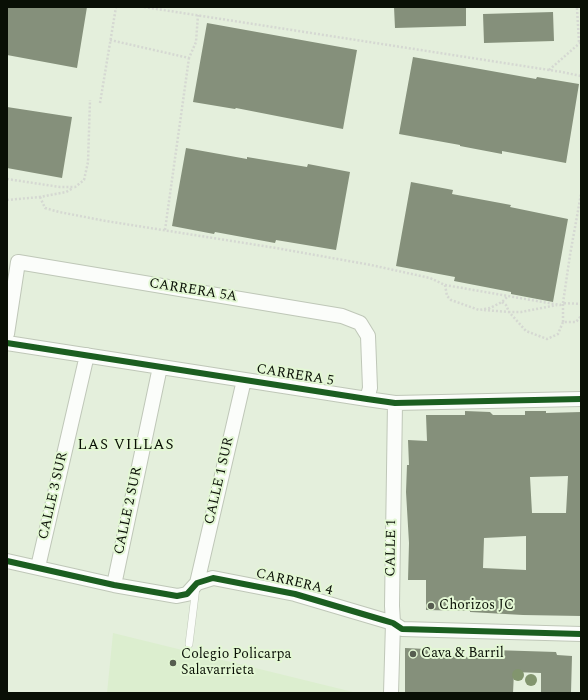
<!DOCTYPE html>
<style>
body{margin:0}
#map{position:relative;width:588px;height:700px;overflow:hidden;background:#e4efdc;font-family:Spectral,serif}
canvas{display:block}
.frame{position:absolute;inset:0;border:8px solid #090f05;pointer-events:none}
</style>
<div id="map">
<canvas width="588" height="700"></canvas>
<div class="frame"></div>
</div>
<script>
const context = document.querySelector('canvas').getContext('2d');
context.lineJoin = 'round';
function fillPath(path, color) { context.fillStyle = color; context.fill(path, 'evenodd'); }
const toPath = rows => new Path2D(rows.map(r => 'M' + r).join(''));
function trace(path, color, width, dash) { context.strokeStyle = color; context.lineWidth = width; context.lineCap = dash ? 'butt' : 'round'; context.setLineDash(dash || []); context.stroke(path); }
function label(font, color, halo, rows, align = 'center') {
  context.font = font + ' Spectral,serif'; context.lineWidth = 4; context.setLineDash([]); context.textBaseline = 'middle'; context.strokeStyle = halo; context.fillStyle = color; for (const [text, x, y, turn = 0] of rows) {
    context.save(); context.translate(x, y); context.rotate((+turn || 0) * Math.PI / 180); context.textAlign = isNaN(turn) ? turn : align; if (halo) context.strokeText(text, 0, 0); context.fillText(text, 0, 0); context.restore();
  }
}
fillPath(toPath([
 [113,633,357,693,107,693]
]), '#dceecf');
fillPath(toPath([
 [7,7,87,7,77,68,7,55],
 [394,7,466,7,466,26,395,28],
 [553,12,554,41,484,43,483,14],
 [207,23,357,50,343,129,236,108,235,109,193,102],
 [413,57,536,79,537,77,579,84,566,163,502,151,502,154,460,146,460,145,399,134],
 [7,107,72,117,62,178,7,168],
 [186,148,247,159,247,157,307,167,308,164,350,172,336,250,276,240,275,243,215,232,214,234,172,226],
 [411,182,453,190,452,194,511,205,510,207,568,219,553,302,511,294,511,292,454,281,455,277,396,266],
 [465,411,490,412,493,415,525,415,525,411,546,411,546,413,581,412,581,616,523,615,470,612,470,611,426,610,426,580,408,580,409,543,406,492,407,465,409,465,408,440,427,441,426,415,465,415],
 [568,476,566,513,532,513,530,477],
 [526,536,526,570,483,568,484,538],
 [405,648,448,650,448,656,493,658,493,650,556,652,557,655,572,656,571,693,541,693,541,673,514,672,513,693,405,693]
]), '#85907b');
const service = toPath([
 [189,644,196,587]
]);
const minor = toPath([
 [7,334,18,262,342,316,360,323,368,336,370,388,367,399],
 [7,343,367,399,395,403,581,399],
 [7,561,114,585,177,596,187,594,197,583,213,578,295,594,383,620,393,623,402,629,581,634],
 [38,567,87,355],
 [197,583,244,380],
 [114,585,160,367],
 [391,693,393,623,392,606,395,403]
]);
trace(service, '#bfc7b8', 8);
trace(minor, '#bfc7b8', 16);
trace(toPath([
 [144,7,562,72,581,76],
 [577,8,579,43],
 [110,40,189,58,196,42,198,15],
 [549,70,581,42],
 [100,103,116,7],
 [7,179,60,187,75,187,84,180,88,162,90,100],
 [40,197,45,208,59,212,106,221,276,248,371,265,430,278,445,285,447,296,451,300,479,310,490,308,502,302,508,296,560,305,563,303,570,255,581,194],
 [7,200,40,197,66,192,73,188],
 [165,230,189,58],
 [445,285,508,296],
 [502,302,506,305,509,312,521,312,557,305],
 [484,310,509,312,526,331,547,339,558,334,563,322,576,322,581,316],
 [563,322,563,303,581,304]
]), '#d5d8d2', 2.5, [2, 2]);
trace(service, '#fbfdfa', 7);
trace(minor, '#fbfdfa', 14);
trace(toPath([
 [7,343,367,399,395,403,581,399],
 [7,561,114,585,177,596,187,594,197,583,213,578,295,594,383,620,393,623,402,629,581,634]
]), '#1b5e20', 6);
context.fillStyle = '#82956e';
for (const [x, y] of [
 [518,675],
 [531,680]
]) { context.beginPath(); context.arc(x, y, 6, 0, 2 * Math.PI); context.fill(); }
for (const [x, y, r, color] of [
 [431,606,4,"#565d50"],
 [413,654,4,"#565d50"],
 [173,663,4,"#565d50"]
]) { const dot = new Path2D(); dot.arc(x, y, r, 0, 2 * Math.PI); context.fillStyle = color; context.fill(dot); trace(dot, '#e3f7d4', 1.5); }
label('14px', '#090f05', '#e3f7d4', [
 ["CARRERA 5A",193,291,9],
 ["CARRERA 5",295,376,9],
 ["CALLE 1 SUR",220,481,-77],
 ["CALLE 3 SUR",54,496,-77],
 ["CALLE 2 SUR",129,511,-78],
 ["CALLE 1",392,548,-89],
 ["CARRERA 4",294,583,13]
]);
label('14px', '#090f05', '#e3f7d4', [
 ["Chorizos JC",439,606],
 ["Cava & Barril",421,654],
 ["Colegio Policarpa",181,655],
 ["Salavarrieta",181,671]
], 'left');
context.letterSpacing = '1px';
label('15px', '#090f05', '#e3f7d4', [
 ["LAS VILLAS",126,446]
]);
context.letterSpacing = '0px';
</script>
